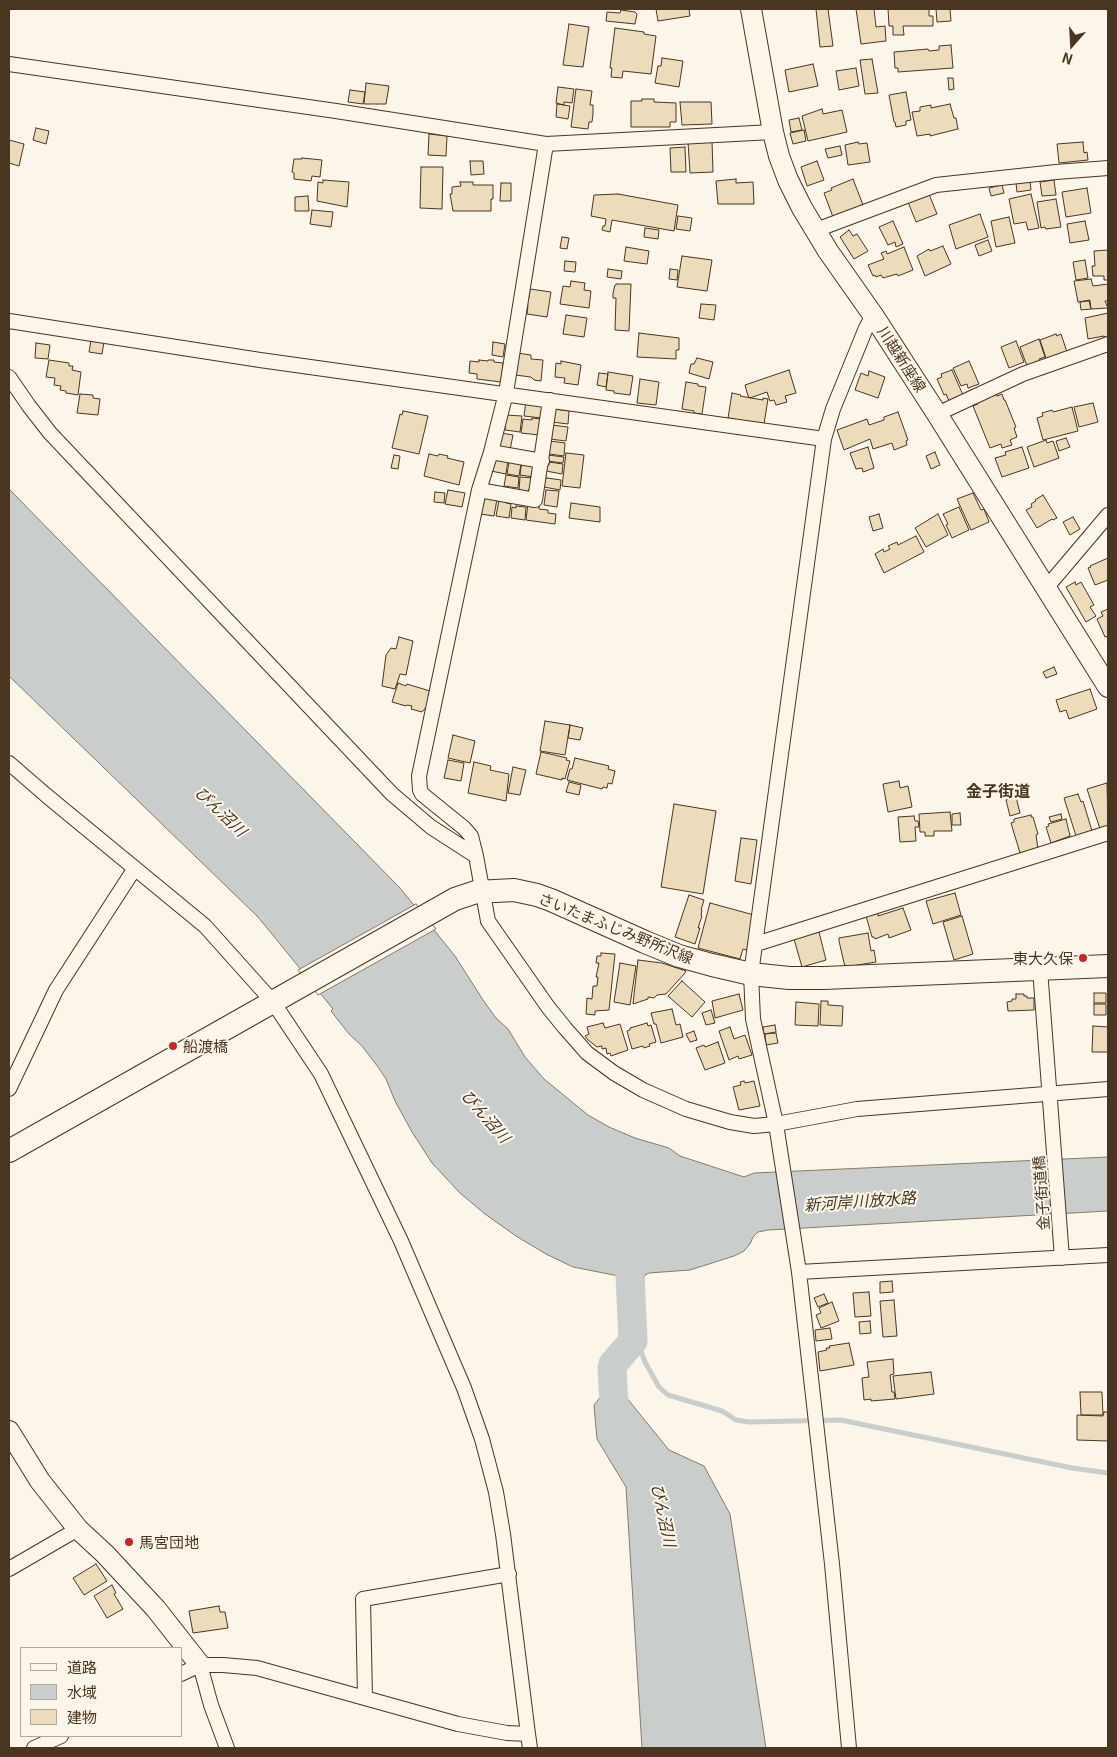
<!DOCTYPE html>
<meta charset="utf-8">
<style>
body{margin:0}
#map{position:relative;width:1117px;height:1757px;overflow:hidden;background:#fbf6e9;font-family:Georgia,"Noto Sans JP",serif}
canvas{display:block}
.frame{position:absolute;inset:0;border:10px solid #4a3520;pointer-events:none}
.legend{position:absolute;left:20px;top:1647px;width:162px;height:90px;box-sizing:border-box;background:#fbf6e9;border:1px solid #b4a999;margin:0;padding:6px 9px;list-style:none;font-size:15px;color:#4a3520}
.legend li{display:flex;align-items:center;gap:10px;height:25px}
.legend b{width:25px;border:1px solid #b4a999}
.north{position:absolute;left:1047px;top:20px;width:50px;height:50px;-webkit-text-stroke:4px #fbf6e9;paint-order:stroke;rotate:199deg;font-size:14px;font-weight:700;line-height:20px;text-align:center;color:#4a3520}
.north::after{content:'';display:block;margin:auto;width:18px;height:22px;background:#4a3520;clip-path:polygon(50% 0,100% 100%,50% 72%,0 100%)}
</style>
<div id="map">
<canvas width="1117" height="1757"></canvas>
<div class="frame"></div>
<ul class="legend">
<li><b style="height:6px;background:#fbf6e9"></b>道路</li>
<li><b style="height:14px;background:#c9cecd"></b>水域</li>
<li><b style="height:14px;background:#ecdcbc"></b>建物</li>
</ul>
<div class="north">N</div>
</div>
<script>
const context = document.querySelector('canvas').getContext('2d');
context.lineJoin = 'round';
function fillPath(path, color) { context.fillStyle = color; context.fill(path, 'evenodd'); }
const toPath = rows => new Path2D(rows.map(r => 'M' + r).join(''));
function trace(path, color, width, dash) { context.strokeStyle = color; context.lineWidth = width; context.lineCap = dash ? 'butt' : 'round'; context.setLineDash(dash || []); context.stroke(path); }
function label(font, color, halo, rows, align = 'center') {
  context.font = font + ' Georgia,"Noto Sans JP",serif'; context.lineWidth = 4; context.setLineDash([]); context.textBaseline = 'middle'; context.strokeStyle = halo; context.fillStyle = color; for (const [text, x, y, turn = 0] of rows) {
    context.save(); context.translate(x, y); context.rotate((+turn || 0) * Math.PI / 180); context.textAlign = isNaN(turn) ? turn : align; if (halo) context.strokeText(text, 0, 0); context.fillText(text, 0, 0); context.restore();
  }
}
const water = toPath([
 [9,489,400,888,455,956,483,1000,496,1018,508,1029,525,1057,544,1079,588,1115,609,1127,635,1138,669,1148,680,1156,744,1177,754,1173,1108,1157,1108,1211,768,1230,758,1232,753,1237,750,1244,744,1251,734,1256,690,1270,649,1273,645,1275,641,1286,638,1287,636,1313,629,1314,628,1287,623,1287,619,1276,573,1267,546,1254,516,1236,485,1214,460,1193,432,1163,412,1132,395,1101,386,1079,378,1067,362,1046,349,1034,331,1011,333,1009,258,917,9,676,9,489],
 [613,1381,669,1450,704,1466,730,1514,766,1748,642,1748,626,1487,597,1439,594,1405,613,1381]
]);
fillPath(water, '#c9cecd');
trace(water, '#887966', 1);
const pier = toPath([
 [416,904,436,929,318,995,298,970,416,904]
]);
fillPath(pier, '#fbf6e9');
trace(pier, '#887966', 1);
trace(toPath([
 [633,1341,637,1341,645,1362,659,1387,668,1395,722,1411,736,1420,749,1422,841,1420,1072,1468,1108,1473]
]), '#c9cecd', 5);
trace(toPath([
 [615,1420,612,1369,613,1364,633,1341,630,1275]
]), '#c9cecd', 29);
const building = toPath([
 [656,9,689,9,690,16,658,21,656,9],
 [816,9,828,9,833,46,820,47,816,9],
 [856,9,874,9,876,27,885,26,886,41,861,44,856,9],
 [888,9,929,9,929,16,933,16,933,26,903,26,904,35,893,35,893,26,889,26,888,9],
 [936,9,950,9,951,21,937,22,936,9],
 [621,10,635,12,637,14,635,24,606,21,607,12,620,13,621,10],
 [569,24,589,27,583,67,563,65,569,24],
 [615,28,644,32,644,34,656,36,651,74,623,71,622,78,611,77,612,68,610,68,615,28],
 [951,45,953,68,898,72,898,68,895,68,894,52,928,49,929,51,939,50,939,46,951,45],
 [662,58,683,61,679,87,655,83,658,66,661,66,662,58],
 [872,59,878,93,865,94,860,60,872,59],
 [813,64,818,86,789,92,785,70,813,64],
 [856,68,859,86,839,90,836,71,856,68],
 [948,78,953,78,954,89,949,90,948,78],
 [366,83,389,86,386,104,364,104,366,83],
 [558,87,574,89,572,103,564,102,564,105,556,103,558,87],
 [576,89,592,91,590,105,593,105,593,114,592,122,589,122,588,129,571,127,576,89],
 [350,90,365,92,363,104,348,102,350,90],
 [906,92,911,120,906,121,906,125,896,127,895,122,894,122,889,95,906,92],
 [642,99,654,99,654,102,676,103,676,122,670,122,670,127,631,127,631,101,642,101,642,99],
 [680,102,711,102,712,124,682,125,680,102],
 [557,104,570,106,568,119,556,117,557,104],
 [950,104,954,118,956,118,958,129,930,136,930,134,917,136,912,112,920,111,920,107,931,105,931,108,950,104],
 [822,109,823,114,842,110,847,132,808,141,802,116,822,109],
 [799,118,802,130,791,132,789,120,799,118],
 [36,128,49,131,46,144,33,140,36,128],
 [804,130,806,141,793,144,790,133,804,130],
 [429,134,447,136,446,156,428,155,429,134],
 [9,140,24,144,19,166,9,163,9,140],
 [712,141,713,172,690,173,688,142,712,141],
 [858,142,859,144,867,143,870,162,848,165,845,145,858,142],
 [1083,142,1084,153,1087,152,1088,160,1059,163,1057,144,1083,142],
 [840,146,842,155,828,158,825,149,840,146],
 [685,147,686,172,671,172,670,148,685,147],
 [302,158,322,160,320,177,312,176,311,181,294,179,294,173,292,172,294,159,302,159,302,158],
 [470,161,483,161,484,174,471,175,470,161],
 [817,161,824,180,807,186,801,167,817,161],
 [421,167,443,167,442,209,420,208,421,167],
 [736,179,736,183,753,182,754,204,718,204,716,181,736,179],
 [853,179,863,205,833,217,824,193,832,190,831,188,853,179],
 [323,180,349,182,347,207,317,201,318,182,323,183,323,180],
 [1054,180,1056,195,1042,196,1040,182,1054,180],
 [1030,181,1031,190,1017,192,1016,183,1030,181],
 [460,182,473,182,473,185,493,185,493,199,491,199,491,211,453,211,450,194,452,194,452,187,461,186,460,182],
 [501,183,511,183,511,201,500,201,501,183],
 [1002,185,1004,193,991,196,989,188,1002,185],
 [1087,188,1091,213,1066,217,1062,192,1087,188],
 [618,194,678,205,674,231,612,220,610,232,602,230,603,226,605,226,606,219,591,216,594,195,618,194],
 [929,194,937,214,916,222,908,202,929,194],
 [1031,194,1039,228,1028,230,1026,222,1014,224,1009,199,1031,194],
 [308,196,309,211,295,211,295,197,308,196],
 [1056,199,1061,227,1046,229,1045,227,1041,228,1037,202,1056,199],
 [312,210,333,212,331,227,310,224,312,210],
 [980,214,988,237,956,249,949,225,980,214],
 [678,216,692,218,690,231,676,229,678,216],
 [1009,217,1015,243,996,247,991,221,1009,217],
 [893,221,903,244,896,247,895,242,888,245,879,227,893,221],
 [1085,221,1089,240,1070,243,1067,224,1085,221],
 [645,228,659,230,658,239,644,237,645,228],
 [849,230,853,236,857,234,868,251,854,259,840,237,849,230],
 [562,237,569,238,567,249,560,248,562,237],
 [988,240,992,251,979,256,975,245,988,240],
 [943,246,951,264,925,276,917,256,929,249,930,251,943,246],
 [626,247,649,251,647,264,624,261,626,247],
 [904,247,913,270,898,276,897,274,883,278,881,275,876,277,875,275,873,276,868,265,884,259,881,253,886,251,887,254,904,247],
 [1108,250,1108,280,1104,280,1104,276,1093,276,1092,266,1095,266,1094,251,1108,250],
 [682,256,712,260,707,291,677,287,682,256],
 [1085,260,1088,278,1076,280,1073,262,1085,260],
 [565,261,576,262,575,272,564,271,565,261],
 [608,269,622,271,621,279,607,277,608,269],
 [670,269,678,270,677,280,669,279,670,269],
 [1091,279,1093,286,1108,284,1108,301,1105,301,1108,308,1091,309,1090,300,1078,302,1074,281,1091,279],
 [571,281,585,283,584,290,591,291,589,308,560,304,563,286,570,287,571,281],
 [617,284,631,284,629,331,615,330,616,298,613,298,613,293,615,285,617,284],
 [530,289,551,292,547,317,527,314,528,305,526,304,527,298,529,298,530,289],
 [1089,301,1091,309,1081,310,1080,302,1089,301],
 [701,304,716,305,714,320,699,318,701,304],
 [1108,313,1108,337,1104,337,1104,336,1088,339,1085,318,1108,313],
 [566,315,587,318,584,337,563,334,566,315],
 [639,333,679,338,679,350,676,350,676,359,637,357,639,333],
 [1056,334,1057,336,1061,334,1067,352,1047,361,1040,340,1056,334],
 [1039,339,1045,357,1039,359,1040,362,1027,366,1020,347,1039,339],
 [91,340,104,342,102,354,89,352,91,340],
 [1016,341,1024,362,1009,368,1001,347,1016,341],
 [493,342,505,344,503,357,492,355,493,342],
 [36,343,50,345,48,359,35,358,36,343],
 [517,353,531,355,531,359,543,360,541,381,534,380,531,377,515,375,517,353],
 [697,358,713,362,709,379,689,373,691,364,694,364,697,358],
 [49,360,69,363,69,366,73,366,72,370,81,372,78,395,66,393,66,391,60,390,61,386,54,385,55,378,46,377,49,360],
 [479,360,488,361,488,360,494,360,494,362,503,363,501,382,477,379,477,374,469,373,470,361,479,362,479,360],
 [561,361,581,365,578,385,564,383,565,378,555,377,556,363,561,364,561,361],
 [969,361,979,384,968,388,967,384,961,386,953,368,969,361],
 [789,370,796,393,785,396,787,402,776,405,774,400,770,401,767,392,750,398,748,396,745,385,789,370],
 [952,370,963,395,949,401,946,394,944,395,937,379,942,377,941,374,952,370],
 [869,371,885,377,878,398,855,390,861,373,868,376,869,371],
 [608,372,633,376,630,395,614,393,614,391,606,390,608,372],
 [599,373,608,374,606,387,597,385,599,373],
 [640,379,659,382,656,405,637,403,640,379],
 [686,382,698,384,698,386,706,387,702,414,694,413,694,411,682,409,686,382],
 [732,393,741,395,740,396,763,400,763,398,768,399,764,424,728,418,732,393],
 [80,394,93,395,93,398,100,399,98,415,77,413,80,394],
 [996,394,997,396,1002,394,1004,400,1005,400,1016,427,1014,428,1017,437,1010,440,1012,445,1002,448,1001,444,990,448,973,406,978,404,976,401,996,394],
 [526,401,544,404,541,418,524,416,526,401],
 [1093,403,1098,422,1079,427,1074,407,1093,403],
 [1072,407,1078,431,1043,440,1037,418,1043,416,1042,413,1052,410,1053,412,1072,407],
 [554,409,569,411,568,424,552,422,554,409],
 [403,411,428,416,419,454,392,448,400,414,402,415,403,411],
 [898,412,908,440,906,441,907,445,894,450,892,443,873,449,870,439,844,450,837,430,867,419,869,425,884,420,884,417,898,412],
 [506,415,522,416,520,432,505,430,506,415],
 [532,418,541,419,539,435,521,433,523,419,532,420,532,418],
 [552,425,568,427,566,441,550,439,552,425],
 [501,433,513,435,510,450,499,448,501,433],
 [1066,438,1070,447,1059,451,1056,441,1066,438],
 [1046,440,1047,443,1053,441,1059,458,1034,467,1027,447,1046,440],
 [550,441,565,443,564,456,549,454,550,441],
 [868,447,874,468,863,472,862,468,856,469,850,453,868,447],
 [1022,447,1029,468,1002,477,995,458,1006,455,1005,452,1022,447],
 [935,452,940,465,931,469,926,456,935,452],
 [566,453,584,455,580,488,562,486,566,453],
 [429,454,438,456,439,454,448,456,447,458,464,462,459,485,424,476,429,454],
 [394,455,400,456,398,469,391,468,394,455],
 [548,455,564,457,563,463,547,461,548,455],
 [496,458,508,459,506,474,491,471,492,460,496,460,496,458],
 [522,461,534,463,534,477,520,475,522,461],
 [509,462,521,464,519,476,507,474,509,462],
 [549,462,563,464,562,474,546,471,547,465,549,465,549,462],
 [506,475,519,477,518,488,504,486,506,475],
 [520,477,534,478,532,490,528,490,528,492,519,491,520,477],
 [547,478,561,480,560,490,544,487,545,479,547,478],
 [448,490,465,493,462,507,445,504,448,490],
 [546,490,559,491,557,507,544,505,546,490],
 [435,492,445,493,444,503,434,502,435,492],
 [973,493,981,510,984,509,989,522,971,530,957,499,973,493],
 [1043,495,1057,518,1053,520,1052,519,1037,528,1026,510,1032,507,1031,504,1036,501,1035,500,1043,495],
 [484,497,497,499,494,516,480,514,484,497],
 [499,500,506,501,506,503,511,504,509,518,496,516,499,500],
 [528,503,539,505,539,509,548,510,548,513,556,514,555,524,526,520,528,503],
 [571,503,600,507,600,522,569,518,571,503],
 [516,506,526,507,525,520,511,518,512,507,516,508,516,506],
 [959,507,969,530,952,538,946,525,948,524,943,514,959,507],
 [879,514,883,528,873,531,869,517,879,514],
 [938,514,948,535,926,547,915,528,938,514],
 [1073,517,1080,529,1070,535,1063,522,1073,517],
 [916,536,924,552,884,573,875,554,883,549,884,552,890,549,888,546,897,542,898,545,916,536],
 [1108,558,1108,580,1095,585,1088,568,1091,567,1090,566,1108,558],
 [1075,582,1076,585,1081,582,1094,605,1090,607,1096,616,1086,622,1066,587,1075,582],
 [1108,609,1108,636,1105,637,1097,619,1103,616,1101,612,1108,609],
 [399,637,413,641,406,675,400,674,395,689,382,686,386,655,391,648,396,649,399,637],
 [1054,667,1057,674,1046,678,1043,672,1054,667],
 [398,683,406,686,407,684,410,685,430,691,428,696,431,697,428,705,422,712,411,709,412,706,407,705,406,706,392,702,398,683],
 [1090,689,1097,709,1069,719,1066,710,1060,712,1056,700,1090,689],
 [545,721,570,725,565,755,540,751,545,721],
 [570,725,583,728,580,740,568,738,570,725],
 [453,735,475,741,470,763,448,758,453,735],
 [541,752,567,758,566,760,570,761,565,779,562,778,562,780,536,774,541,752],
 [575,758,609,766,608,769,615,771,612,784,608,783,607,788,603,787,602,789,567,780,570,769,572,769,575,758],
 [448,760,464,763,461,781,444,778,448,760],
 [474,762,491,766,490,770,509,774,506,801,468,793,474,762],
 [513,767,526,770,520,795,508,793,513,767],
 [899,781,900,788,908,786,912,807,888,812,883,784,899,781],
 [569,782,581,785,579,795,566,792,569,782],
 [1107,783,1108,826,1100,829,1087,789,1107,783],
 [1078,794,1081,802,1083,801,1092,831,1076,836,1064,798,1078,794],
 [1016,797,1020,813,1010,816,1006,800,1016,797],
 [674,804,716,811,703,894,661,887,674,804],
 [950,812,952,831,934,831,934,836,925,836,925,832,920,832,919,814,950,812],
 [960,813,961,825,952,825,952,814,960,813],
 [1061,814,1062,819,1051,822,1049,817,1061,814],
 [1031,815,1031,817,1033,817,1038,834,1036,835,1038,849,1020,853,1011,823,1014,822,1014,819,1031,815],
 [914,816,915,821,918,821,919,827,915,827,916,841,900,842,898,817,914,816],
 [1066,819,1070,836,1051,843,1046,827,1049,826,1048,824,1066,819],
 [741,838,757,840,751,884,735,881,741,838],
 [955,893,961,915,933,924,926,901,955,893],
 [689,895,704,900,701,910,702,910,701,915,702,916,698,928,700,928,695,944,675,937,689,895],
 [710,903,754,915,747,950,743,949,740,959,698,948,710,903],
 [903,908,911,930,889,938,888,934,875,939,874,937,872,937,866,916,878,913,878,916,903,908],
 [962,916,973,954,954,960,943,922,962,916],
 [819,932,826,960,802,967,794,939,819,932],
 [868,933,871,951,874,950,876,962,845,967,839,941,839,938,868,933],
 [601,953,615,954,609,1010,595,1011,595,1015,586,1014,587,998,592,999,593,986,597,986,598,977,596,977,599,963,596,963,597,956,601,956,601,953],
 [638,960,662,963,686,971,685,973,666,994,657,995,654,998,648,997,648,999,633,1004,638,960],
 [620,963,636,966,630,1005,614,1002,620,963],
 [682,981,705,1002,692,1017,668,996,682,981],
 [1094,993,1106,993,1106,1003,1094,1003,1094,993],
 [739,994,743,1010,715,1018,712,1001,739,994],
 [1016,994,1024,994,1024,996,1027,996,1027,998,1034,998,1034,1010,1008,1011,1007,1002,1012,1001,1012,999,1016,999,1016,994],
 [821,1001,828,1001,828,1005,843,1006,842,1026,820,1025,821,1001],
 [796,1002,819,1004,818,1026,795,1025,796,1002],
 [1094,1004,1106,1004,1106,1015,1094,1015,1094,1004],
 [672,1009,676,1025,680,1024,683,1037,661,1043,656,1024,654,1024,651,1013,672,1009],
 [711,1010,715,1023,706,1025,702,1013,711,1010],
 [603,1023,605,1028,620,1024,628,1050,611,1056,610,1053,607,1054,606,1048,602,1049,602,1046,597,1047,588,1040,585,1036,589,1034,587,1027,603,1023],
 [647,1023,648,1026,651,1025,656,1042,649,1044,650,1046,644,1048,643,1046,632,1049,627,1031,630,1030,630,1028,647,1023],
 [775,1025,776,1032,764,1034,763,1027,775,1025],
 [1093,1026,1108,1027,1108,1052,1092,1052,1093,1026],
 [730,1027,734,1039,745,1035,752,1055,739,1059,738,1056,729,1060,719,1031,730,1027],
 [694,1031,697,1040,690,1042,686,1034,694,1031],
 [776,1033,778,1043,766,1045,765,1034,776,1033],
 [718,1042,725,1063,705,1070,696,1048,704,1045,705,1047,718,1042],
 [744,1081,745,1083,754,1081,760,1106,739,1110,733,1087,741,1085,740,1082,744,1081],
 [892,1281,893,1292,880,1293,880,1282,892,1281],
 [869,1292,871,1316,855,1317,853,1293,869,1292],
 [824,1294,828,1303,818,1307,814,1298,824,1294],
 [894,1300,897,1336,883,1337,880,1301,894,1300],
 [832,1302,839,1321,821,1328,816,1315,821,1313,819,1308,832,1302],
 [870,1321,871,1333,860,1334,859,1322,870,1321],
 [830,1328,832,1339,816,1341,815,1330,830,1328],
 [849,1343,854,1365,820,1371,818,1352,827,1350,826,1348,830,1348,829,1346,849,1343],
 [893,1359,894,1374,890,1375,892,1392,894,1392,895,1399,871,1401,871,1399,864,1400,862,1378,869,1377,867,1362,893,1359],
 [931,1372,934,1394,896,1399,893,1376,931,1372],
 [1080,1392,1102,1392,1103,1415,1081,1415,1080,1392],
 [1104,1412,1108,1412,1108,1441,1077,1440,1077,1415,1103,1416,1104,1412],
 [96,1564,107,1581,84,1595,73,1578,96,1564],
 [112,1585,116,1593,114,1594,123,1609,107,1618,94,1596,112,1585],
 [219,1606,220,1612,225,1612,228,1628,193,1633,189,1611,219,1606]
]);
fillPath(building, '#ecdcbc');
trace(building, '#4a3520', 1);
const street = toPath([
 [9,64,336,111,546,144,773,132],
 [816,230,936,185,1056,172,1108,168],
 [9,321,260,360,824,439],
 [9,377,29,406,50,433,392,794,431,827,476,856,488,921,548,1007,565,1028,587,1053,614,1073,643,1090,686,1109,730,1122,754,1126,776,1124,857,1109,1108,1089],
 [937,414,1023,374,1108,344],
 [491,452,542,461],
 [479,490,535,500,550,400],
 [1047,587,1108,515],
 [9,763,47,796,205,926,273,1002,321,1074,401,1241,464,1388,482,1439,496,1492,503,1534,528,1734,507,1733,458,1724,257,1668,223,1665,200,1665,181,1674],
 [476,856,471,836,464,828,422,794,420,790,419,776,479,490,491,452,506,393,546,144],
 [756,944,1108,833],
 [1040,969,1062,1258],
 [9,1089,56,990,135,868],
 [799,1272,1108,1255],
 [9,1569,78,1529],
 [200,1665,211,1705,227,1748],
 [365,1698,363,1599,509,1574],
 [528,1734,530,1748],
 [34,1748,61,1736],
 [849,1748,832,1564,799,1272,776,1124,753,1019,751,974,824,439,833,409,866,328,873,315]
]);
const secondary = toPath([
 [751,9,773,132,779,156,788,180,802,208,828,251,873,315,937,414,1108,687],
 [9,1431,40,1481,78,1529,105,1554,156,1609,200,1665]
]);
const primary = toPath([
 [9,1151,455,899,476,892,514,890,537,895,551,900,645,942,679,956,712,965,751,974,789,978,824,978,1108,966]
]);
trace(street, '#4a3520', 16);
trace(secondary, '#4a3520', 22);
trace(primary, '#4a3520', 24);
trace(street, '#fbf6e9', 14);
trace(secondary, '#fbf6e9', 20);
trace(primary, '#fbf6e9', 22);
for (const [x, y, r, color] of [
 [1083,958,5,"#c62828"],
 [173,1046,5,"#c62828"],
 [129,1542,5,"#c62828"]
]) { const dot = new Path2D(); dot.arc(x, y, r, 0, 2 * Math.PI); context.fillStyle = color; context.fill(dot); trace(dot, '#fbf6e9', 2); }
label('15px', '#4a3520', '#fbf6e9', [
 ["川越新座線",902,359,57],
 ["さいたまふじみ野所沢線",616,928,22],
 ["金子街道橋",1041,1193,-94]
]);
label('15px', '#4a3520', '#fbf6e9', [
 ["東大久保",1073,958,"right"],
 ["船渡橋",183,1046],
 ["馬宮団地",139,1542]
], 'left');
label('bold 16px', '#4a3520', '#fbf6e9', [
 ["金子街道",998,791]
]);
label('italic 16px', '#4a3520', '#fbf6e9', [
 ["びん沼川",221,811,44],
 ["びん沼川",486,1116,49],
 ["新河岸川放水路",860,1201,-4],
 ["びん沼川",664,1515,78]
]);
</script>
